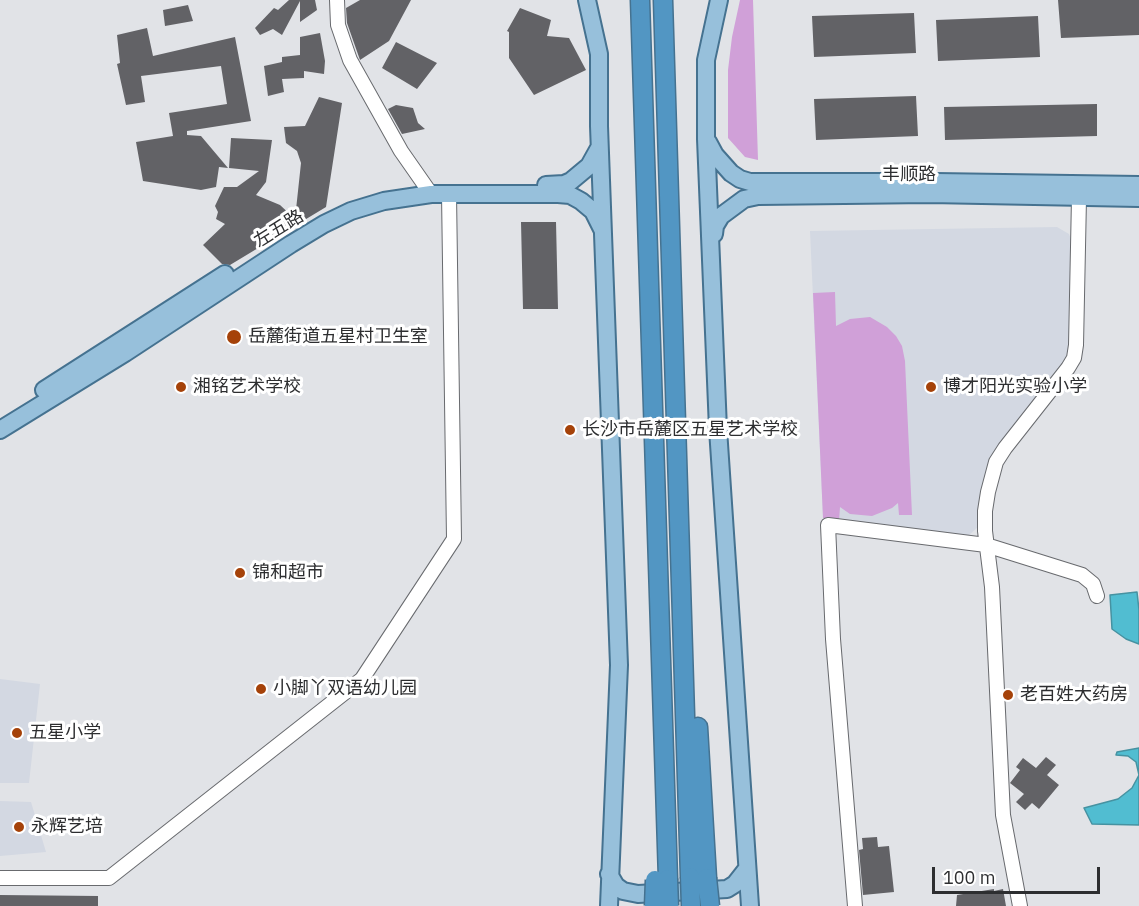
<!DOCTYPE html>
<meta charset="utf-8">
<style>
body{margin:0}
#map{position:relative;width:1139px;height:906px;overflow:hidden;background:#e1e3e7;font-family:"IBM Plex Sans",sans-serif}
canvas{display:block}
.scale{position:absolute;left:932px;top:867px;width:168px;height:27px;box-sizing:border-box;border:3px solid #2d2e30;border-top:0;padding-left:8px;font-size:18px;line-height:21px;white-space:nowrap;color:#2d2e30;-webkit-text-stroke:4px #fff;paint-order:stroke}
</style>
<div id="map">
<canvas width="1139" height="906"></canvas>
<div class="scale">100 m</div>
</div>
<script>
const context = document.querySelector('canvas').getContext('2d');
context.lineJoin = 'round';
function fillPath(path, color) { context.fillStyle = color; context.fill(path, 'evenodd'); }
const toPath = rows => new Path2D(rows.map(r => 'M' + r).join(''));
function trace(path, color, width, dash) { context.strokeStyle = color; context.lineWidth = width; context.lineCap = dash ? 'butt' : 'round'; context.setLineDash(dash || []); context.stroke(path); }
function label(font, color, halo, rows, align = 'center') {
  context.font = font + ' "IBM Plex Sans","Noto Sans SC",sans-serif'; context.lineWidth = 6; context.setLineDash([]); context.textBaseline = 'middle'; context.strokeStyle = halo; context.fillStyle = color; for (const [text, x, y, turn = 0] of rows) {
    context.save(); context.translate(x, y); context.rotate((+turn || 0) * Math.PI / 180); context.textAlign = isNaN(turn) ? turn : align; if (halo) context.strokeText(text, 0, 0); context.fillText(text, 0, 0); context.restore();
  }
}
fillPath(toPath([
 [1057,227,1069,234,1072,242,1070,348,1065,362,1004,438,978,527,969,535,958,537,823,518,810,231],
 [0,679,40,684,29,783,0,783],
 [0,801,31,802,46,852,0,856]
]), '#d3d8e2');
fillPath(toPath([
 [740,0,753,0,758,160,745,157,728,138,728,70,732,37],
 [835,292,836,326,850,319,870,317,887,327,896,336,902,346,905,361,912,515,899,515,898,503,892,508,872,516,850,514,840,507,839,521,823,518,813,293]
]), '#d0a0d8');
const water = toPath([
 [1137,592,1139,610,1139,644,1126,639,1112,629,1110,595,1137,592],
 [1139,748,1139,825,1092,824,1084,808,1118,799,1132,788,1139,775,1136,762,1128,756,1116,755,1117,752,1139,748]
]);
fillPath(water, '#51bdd1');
trace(water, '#4692a1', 1.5);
fillPath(toPath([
 [289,0,315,0,317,10,300,22,300,1,282,35,273,29,260,35,255,28,274,8,278,10],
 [360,0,411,0,389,41,360,60,347,23,346,8],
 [1058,0,1139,0,1139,35,1061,38],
 [188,5,193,21,165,26,163,10],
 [520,8,551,20,547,36,569,38,586,70,534,95,509,58,509,32,507,31],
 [914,13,916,53,814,57,812,16],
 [1038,16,1040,57,938,61,936,20],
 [147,28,153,56,235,37,251,121,187,131,187,135,201,136,228,168,219,167,216,187,201,190,143,181,136,142,173,136,169,113,227,104,221,66,141,76,145,102,126,105,117,64,120,63,117,35],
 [320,33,325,61,324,74,304,71,304,78,282,79,284,92,268,96,264,66,282,62,282,57,300,55,300,37],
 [396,42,437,63,417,89,382,68],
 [916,96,918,136,816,140,814,99],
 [319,97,342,103,326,207,230,265,222,264,203,245,225,224,216,219,218,212,215,206,224,187,237,187,259,171,229,168,231,138,272,140,266,182,256,195,280,205,295,219,301,163,297,151,286,143,284,127,305,126],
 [1097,104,1097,136,945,140,944,107],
 [396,105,413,108,418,123,425,129,402,134,388,109],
 [521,222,556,222,558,309,523,309],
 [1046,757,1056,765,1047,775,1059,785,1039,809,1032,803,1025,810,1016,802,1024,794,1010,783,1020,770,1016,767,1023,758,1036,768],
 [877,837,878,847,889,846,894,892,863,895,859,850,863,849,862,838],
 [994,889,994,891,1003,889,1006,906,956,906,957,895],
 [0,895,98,896,98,906,0,906]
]), '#626266');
const minor = toPath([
 [337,0,338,25,350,60,401,151,431,194],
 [0,878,109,878,362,679,454,539,449,194],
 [855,906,833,639,828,525,986,545,1082,575,1093,584,1097,596],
 [1020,906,1003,815,992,587,985,531,985,511,988,492,996,462,1005,448,1068,368,1074,358,1076,345,1079,198]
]);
const major = toPath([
 [587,0,599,54,599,126,619,665,609,906],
 [719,0,706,60,706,139,718,429,750,906],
 [708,142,715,155,731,173,740,179,750,182,936,182,1139,185],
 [546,185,564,184,571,181,589,166,599,148],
 [714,234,715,226,721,216,744,199,758,196,930,194,1139,198],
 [44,390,225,274],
 [0,430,125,353,291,244,324,224,351,211,384,201,431,194,558,194,570,195,581,201,593,211,602,229],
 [609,874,616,886,623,891,638,894,727,889,735,884,746,870]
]);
const highway = toPath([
 [640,0,668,879],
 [663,0,690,877],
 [698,727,707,878]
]);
trace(minor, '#686a6e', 16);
trace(major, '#457290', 20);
trace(highway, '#457290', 21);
trace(minor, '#fff', 14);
trace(major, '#97c0db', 16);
trace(highway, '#5296c3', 18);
const highwayBridge = toPath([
 [690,877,691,906],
 [707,878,710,906],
 [668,879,669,906],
 [654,906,655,880]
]);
trace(highwayBridge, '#457290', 21, []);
trace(highwayBridge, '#5296c3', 18);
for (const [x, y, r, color] of [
 [234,337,8,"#a54209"],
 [181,387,6,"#a54209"],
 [931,387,6,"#a54209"],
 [570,430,6,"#a54209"],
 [240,573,6,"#a54209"],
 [261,689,6,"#a54209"],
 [1008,695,6,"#a54209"],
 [17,733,6,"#a54209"],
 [19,827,6,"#a54209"]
]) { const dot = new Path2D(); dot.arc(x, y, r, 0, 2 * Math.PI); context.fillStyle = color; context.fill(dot); trace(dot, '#fff', 2); }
label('18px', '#2d2e30', '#fff', [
 ["丰顺路",909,175],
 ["左五路",279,229,-32]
]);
label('18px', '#2d2e30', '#fff', [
 ["岳麓街道五星村卫生室",248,337],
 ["湘铭艺术学校",193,387],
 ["博才阳光实验小学",943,387],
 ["长沙市岳麓区五星艺术学校",582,430],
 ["锦和超市",252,573],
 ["小脚丫双语幼儿园",273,689],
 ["老百姓大药房",1020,695],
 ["五星小学",29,733],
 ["永辉艺培",31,827]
], 'left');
</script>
